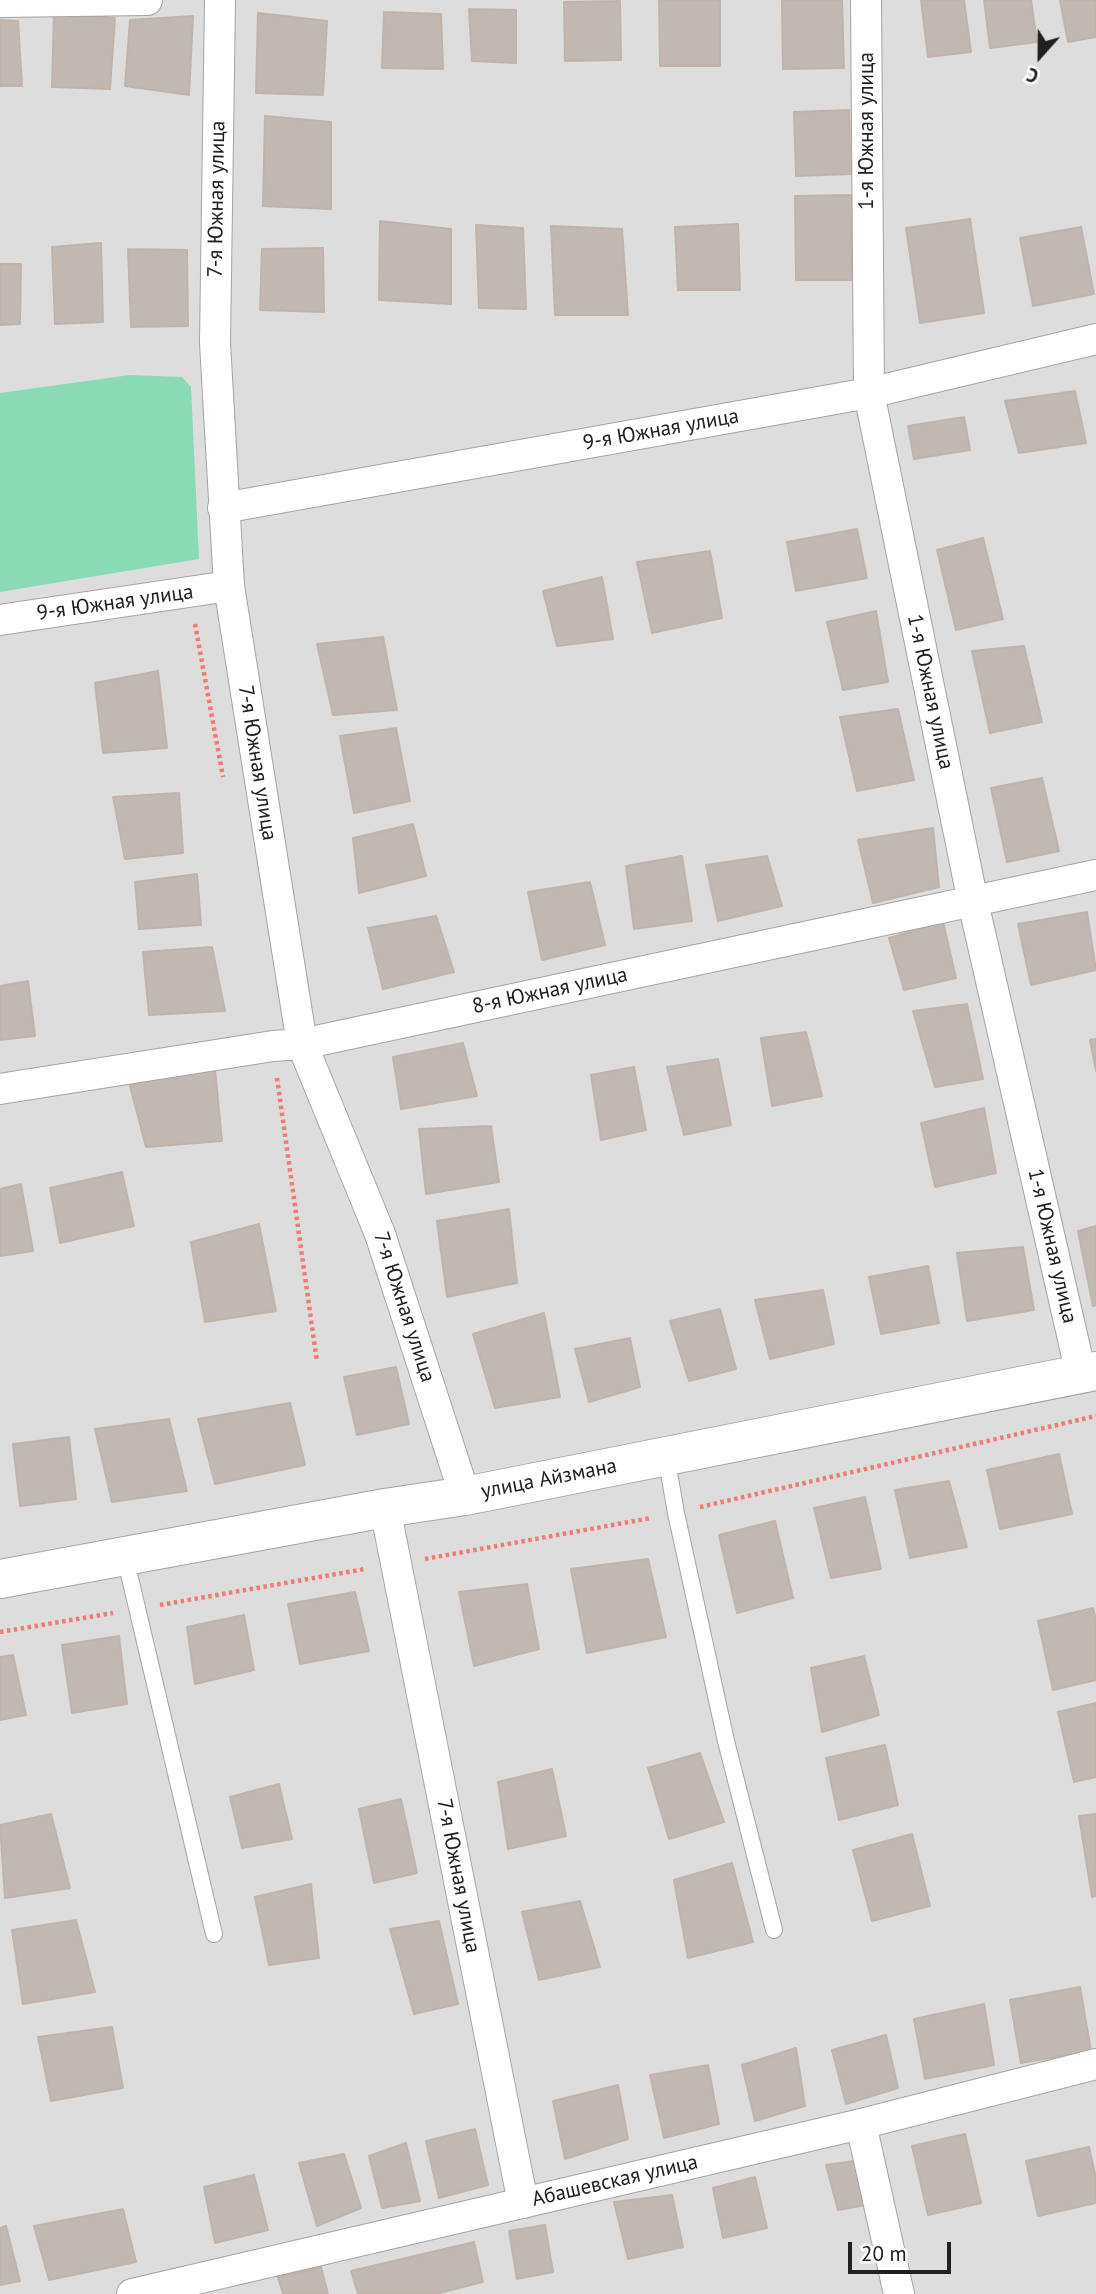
<!DOCTYPE html>
<meta charset="utf-8">
<style>
body{margin:0}
#map{position:relative;width:1096px;height:2294px;overflow:hidden;background:#f0ede8;font-family:"PT Sans",sans-serif}
canvas{display:block}
.north{position:absolute;left:1005px;top:21px;width:70px;height:70px;-webkit-text-stroke:5px #fff;paint-order:stroke;rotate:201deg;font-size:19px;font-weight:700;line-height:28px;text-align:center;color:#202020}
.north::after{content:'';display:block;margin:auto;width:24px;height:32px;background:#202020;clip-path:polygon(50% 0,100% 100%,50% 72%,0 100%)}
.scale{position:absolute;left:848px;top:2242px;width:103px;height:32px;box-sizing:border-box;border:4px solid #202020;border-top:0;padding-left:9px;font-size:21px;line-height:24px;white-space:nowrap;color:#202020;-webkit-text-stroke:5px #fff;paint-order:stroke}
</style>
<div id="map">
<canvas width="1096" height="2294"></canvas>
<div class="north">С</div>
<div class="scale">20 m</div>
</div>
<script>
const context = document.querySelector('canvas').getContext('2d');
context.lineJoin = 'round';
function fillPath(path, color) { context.fillStyle = color; context.fill(path, 'evenodd'); }
const toPath = rows => new Path2D(rows.map(r => 'M' + r).join(''));
function trace(path, color, width, dash) { context.strokeStyle = color; context.lineWidth = width; context.lineCap = dash ? 'butt' : 'round'; context.setLineDash(dash || []); context.stroke(path); }
function label(font, color, halo, rows, align = 'center') {
  context.font = font + ' "PT Sans",sans-serif'; context.lineWidth = 6; context.setLineDash([]); context.textBaseline = 'middle'; context.strokeStyle = halo; context.fillStyle = color; for (const [text, x, y, turn = 0] of rows) {
    context.save(); context.translate(x, y); context.rotate((+turn || 0) * Math.PI / 180); context.textAlign = isNaN(turn) ? turn : align; if (halo) context.strokeText(text, 0, 0); context.fillText(text, 0, 0); context.restore();
  }
}
fillPath(toPath([
 [0,0,1096,0,1096,2294,0,2294]
]), '#dedddd');
fillPath(toPath([
 [130,375,182,377,191,387,199,559,0,592,0,393]
]), '#8adab6');
const building = toPath([
 [659,0,720,0,720,66,660,66,659,0],
 [782,0,842,0,844,68,783,69,782,0],
 [921,0,964,0,971,52,928,57,921,0],
 [984,0,1031,0,1037,42,990,48,984,0],
 [1060,0,1096,0,1096,37,1068,42,1060,0],
 [620,1,621,60,565,61,564,2,620,1],
 [469,9,516,10,516,63,472,61,469,9],
 [384,12,441,14,443,69,382,68,384,12],
 [258,13,327,21,323,95,256,93,258,13],
 [54,14,115,18,110,89,52,87,54,14],
 [193,16,189,95,125,86,130,20,193,16],
 [0,20,18,21,22,86,0,86,0,20],
 [849,110,851,174,796,176,794,112,849,110],
 [265,116,331,122,331,209,263,206,265,116],
 [851,195,851,280,796,280,795,196,851,195],
 [970,219,984,313,920,323,906,228,970,219],
 [380,221,451,229,451,304,379,300,380,221],
 [738,224,740,290,678,290,675,227,738,224],
 [476,225,523,228,526,309,479,308,476,225],
 [551,226,622,229,628,315,555,315,551,226],
 [1081,227,1094,294,1033,306,1020,238,1081,227],
 [101,243,103,322,55,324,52,247,101,243],
 [323,248,324,312,260,310,262,249,323,248],
 [128,249,187,250,188,326,131,327,128,249],
 [0,264,21,264,20,324,0,325,0,264],
 [1075,391,1086,443,1019,453,1005,401,1075,391],
 [964,417,970,450,914,459,908,426,964,417],
 [857,529,867,578,796,591,787,542,857,529],
 [983,538,1003,619,956,630,937,550,983,538],
 [710,551,722,618,652,633,637,562,710,551],
 [602,577,613,639,557,646,543,591,602,577],
 [876,611,888,682,843,690,827,622,876,611],
 [383,637,397,710,333,715,317,644,383,637],
 [1024,646,1042,722,990,733,972,651,1024,646],
 [158,671,167,748,103,753,95,683,158,671],
 [898,709,914,780,857,791,840,717,898,709],
 [396,728,410,801,354,813,340,736,396,728],
 [1042,778,1059,851,1007,862,991,788,1042,778],
 [179,793,183,853,125,859,113,797,179,793],
 [413,824,426,876,359,893,353,838,413,824],
 [933,828,939,887,873,903,858,840,933,828],
 [682,856,692,921,634,929,626,866,682,856],
 [767,856,782,906,718,921,706,865,767,856],
 [197,874,201,925,139,929,135,882,197,874],
 [590,882,605,945,542,960,528,892,590,882],
 [1087,912,1096,970,1031,985,1018,924,1087,912],
 [436,916,454,972,383,989,368,928,436,916],
 [943,922,956,978,904,990,889,938,943,922],
 [212,947,225,1011,149,1015,143,952,212,947],
 [28,981,35,1036,0,1040,0,986,28,981],
 [967,1004,983,1079,935,1087,913,1011,967,1004],
 [806,1032,822,1096,772,1106,761,1038,806,1032],
 [1096,1039,1096,1071,1090,1040,1096,1039],
 [463,1043,477,1096,401,1109,393,1057,463,1043],
 [718,1059,731,1125,684,1135,667,1067,718,1059],
 [634,1067,646,1130,601,1140,591,1075,634,1067],
 [215,1069,222,1141,146,1147,129,1082,215,1069],
 [984,1108,996,1173,935,1187,921,1123,984,1108],
 [491,1126,499,1182,426,1194,419,1129,491,1126],
 [122,1172,134,1226,60,1243,50,1188,122,1172],
 [21,1184,33,1251,0,1256,0,1189,21,1184],
 [509,1209,517,1283,447,1297,437,1221,509,1209],
 [259,1224,276,1311,205,1322,191,1242,259,1224],
 [1096,1226,1096,1305,1093,1306,1078,1231,1096,1226],
 [1023,1247,1034,1310,967,1321,957,1253,1023,1247],
 [928,1266,939,1323,881,1334,869,1277,928,1266],
 [823,1290,834,1344,770,1359,755,1300,823,1290],
 [720,1309,736,1369,689,1381,670,1321,720,1309],
 [544,1313,560,1397,495,1408,473,1334,544,1313],
 [630,1338,640,1387,589,1402,575,1349,630,1338],
 [396,1367,409,1424,357,1435,344,1377,396,1367],
 [290,1403,305,1465,215,1484,198,1419,290,1403],
 [169,1419,187,1491,112,1502,95,1429,169,1419],
 [69,1437,76,1499,20,1506,13,1444,69,1437],
 [1059,1454,1072,1514,1000,1529,987,1470,1059,1454],
 [949,1481,967,1547,910,1558,895,1490,949,1481],
 [865,1497,881,1569,831,1578,814,1508,865,1497],
 [775,1521,793,1598,737,1613,719,1535,775,1521],
 [648,1559,666,1637,587,1653,571,1569,648,1559],
 [527,1584,539,1649,474,1666,459,1592,527,1584],
 [355,1592,369,1651,300,1664,288,1604,355,1592],
 [1093,1608,1096,1620,1096,1680,1053,1690,1038,1621,1093,1608],
 [244,1615,254,1670,195,1684,187,1627,244,1615],
 [119,1636,127,1704,72,1713,62,1645,119,1636],
 [13,1655,26,1715,0,1720,0,1657,13,1655],
 [864,1656,879,1715,822,1732,811,1668,864,1656],
 [1096,1703,1096,1777,1074,1782,1058,1712,1096,1703],
 [885,1745,898,1805,839,1820,826,1758,885,1745],
 [700,1753,724,1822,669,1839,648,1768,700,1753],
 [552,1769,566,1836,508,1849,498,1782,552,1769],
 [279,1784,292,1839,242,1848,230,1797,279,1784],
 [401,1799,417,1873,374,1883,359,1809,401,1799],
 [51,1814,70,1888,5,1898,0,1825,51,1814],
 [1096,1814,1096,1896,1092,1897,1079,1816,1096,1814],
 [912,1834,930,1906,872,1921,853,1850,912,1834],
 [732,1863,753,1942,688,1958,674,1880,732,1863],
 [311,1884,319,1958,269,1965,255,1897,311,1884],
 [580,1901,600,1967,539,1980,522,1912,580,1901],
 [76,1920,95,1992,23,2004,12,1930,76,1920],
 [439,1921,458,2004,414,2014,390,1929,439,1921],
 [1080,1987,1091,2051,1021,2063,1010,2000,1080,1987],
 [984,2004,994,2065,925,2079,914,2019,984,2004],
 [112,2027,123,2088,51,2101,38,2037,112,2027],
 [886,2035,898,2088,846,2104,832,2050,886,2035],
 [796,2048,805,2106,755,2121,742,2065,796,2048],
 [708,2065,719,2124,664,2138,650,2075,708,2065],
 [618,2085,628,2139,565,2159,553,2101,618,2085],
 [475,2129,488,2185,439,2198,426,2141,475,2129],
 [965,2134,981,2203,928,2215,912,2146,965,2134],
 [406,2143,420,2201,382,2208,369,2156,406,2143],
 [1089,2147,1096,2178,1096,2203,1038,2216,1026,2161,1089,2147],
 [344,2154,361,2208,317,2226,299,2163,344,2154],
 [861,2160,872,2204,838,2210,826,2165,861,2160],
 [254,2175,268,2230,215,2243,204,2187,254,2175],
 [755,2177,767,2228,723,2238,713,2188,755,2177],
 [672,2195,683,2247,628,2259,614,2202,672,2195],
 [123,2209,136,2262,49,2280,34,2226,123,2209],
 [545,2225,553,2272,517,2279,509,2231,545,2225],
 [6,2226,20,2281,0,2285,0,2228,6,2226],
 [474,2242,483,2282,435,2294,358,2294,351,2271,474,2242],
 [321,2267,328,2294,283,2294,278,2277,321,2267]
]);
fillPath(building, '#c1b8b4');
trace(building, '#c1b3aa', 2);
const service = toPath([
 [666,1456,676,1513,726,1741,774,1930],
 [125,1557,214,1934]
]);
const minor = toPath([
 [220,0,215,343,229,586,302,1044,380,1234,465,1496],
 [866,0,869,393,973,902,1081,1374],
 [0,2,147,0],
 [223,508,869,393,1096,339],
 [0,620,229,586],
 [0,1089,273,1046,302,1044,1096,875],
 [385,1508,523,2203],
 [861,2124,899,2294],
 [132,2294,861,2124,1096,2064]
]);
const tertiary = toPath([
 [0,1579,385,1508,465,1496,1096,1371]
]);
trace(service, '#a4a4a4', 18);
trace(minor, '#a4a4a4', 32);
trace(tertiary, '#a4a4a4', 40);
trace(toPath([
 [195,624,223,777],
 [277,1078,317,1362],
 [700,1507,1096,1416],
 [425,1559,651,1518],
 [160,1605,365,1569],
 [0,1632,113,1613]
]), '#f27b76', 4.5, [3.5, 3.5]);
trace(service, '#fff', 16);
trace(minor, '#fff', 30);
trace(tertiary, '#fff', 38);
label('21px', '#202020', '#fff', [
 ["1-я Южная улица",867,131,-90],
 ["7-я Южная улица",217,199,-89],
 ["9-я Южная улица",661,430,-10],
 ["9-я Южная улица",115,603,-8],
 ["1-я Южная улица",930,692,78],
 ["7-я Южная улица",257,763,81],
 ["8-я Южная улица",550,991,-12],
 ["1-я Южная улица",1052,1246,77],
 ["7-я Южная улица",404,1307,72],
 ["улица Айзмана",549,1479,-11],
 ["7-я Южная улица",458,1876,79],
 ["Абашевская улица",615,2181,-13]
]);
</script>
